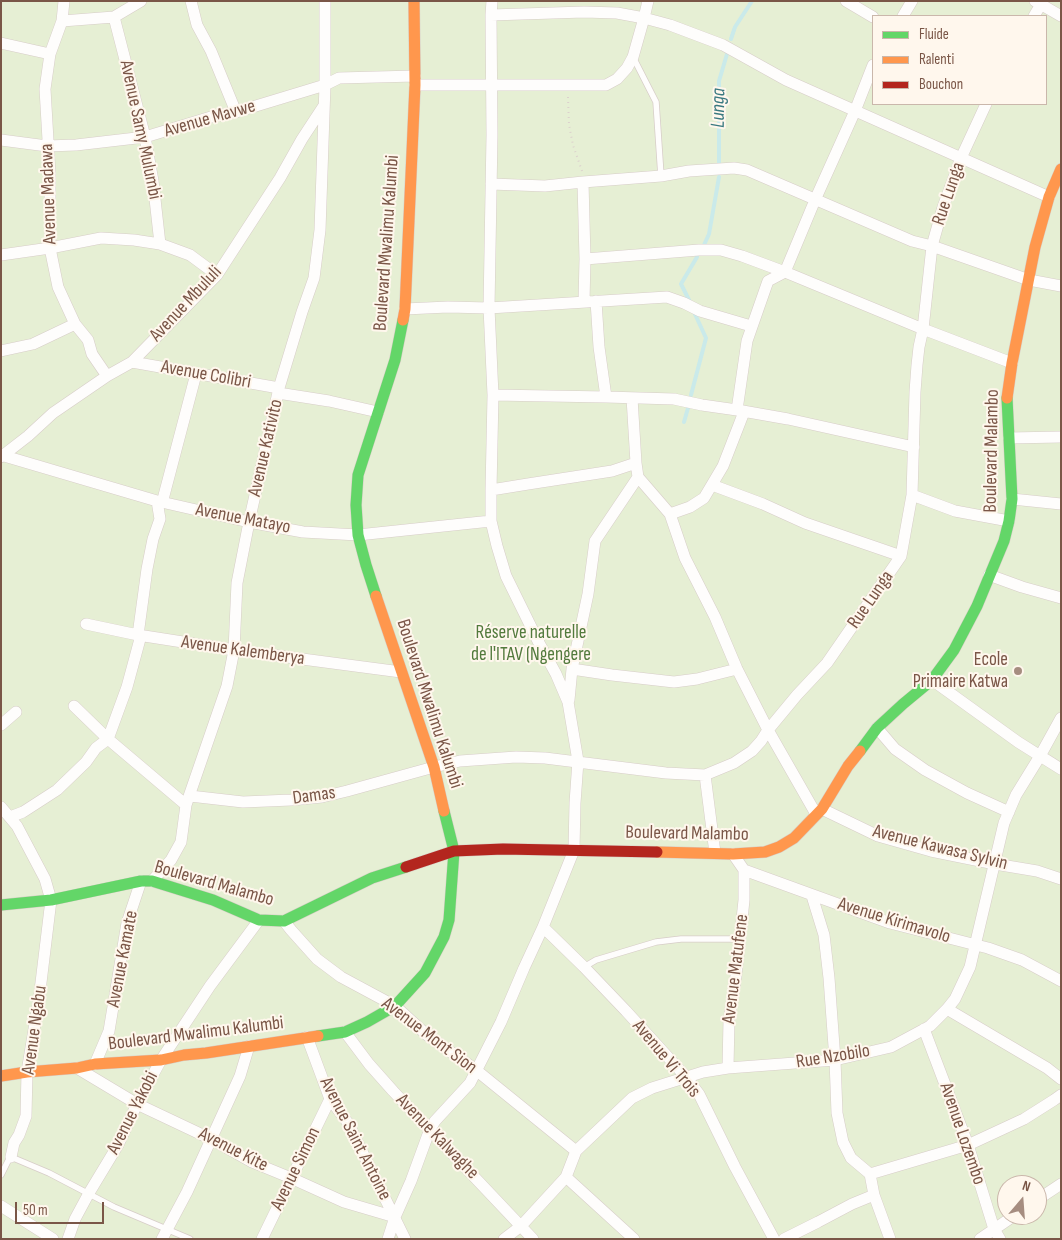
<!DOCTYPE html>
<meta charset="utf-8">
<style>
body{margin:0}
#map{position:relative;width:1062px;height:1240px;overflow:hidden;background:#f8f2eb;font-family:"Sofia Sans Condensed",sans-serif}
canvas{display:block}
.frame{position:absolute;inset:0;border:2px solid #7a5647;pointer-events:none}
.legend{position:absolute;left:872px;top:15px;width:175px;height:90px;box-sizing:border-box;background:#fff7ed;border:1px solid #cab7ab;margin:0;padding:6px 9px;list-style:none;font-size:15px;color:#7a5647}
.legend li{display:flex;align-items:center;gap:10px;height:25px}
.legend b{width:25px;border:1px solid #cab7ab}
.north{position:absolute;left:997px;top:1175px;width:50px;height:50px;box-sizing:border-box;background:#fff7ed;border:1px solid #cab7ab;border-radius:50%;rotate:18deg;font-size:14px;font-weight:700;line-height:20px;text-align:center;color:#7a5647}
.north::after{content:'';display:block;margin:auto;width:18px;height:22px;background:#a68d80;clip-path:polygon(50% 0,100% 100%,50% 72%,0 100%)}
.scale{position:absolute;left:15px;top:1202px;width:89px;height:22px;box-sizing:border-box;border:2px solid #7a5647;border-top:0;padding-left:6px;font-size:15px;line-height:18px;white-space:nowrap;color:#7a5647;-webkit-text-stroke:4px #fff7ed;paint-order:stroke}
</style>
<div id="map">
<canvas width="1062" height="1240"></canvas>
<div class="frame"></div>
<ul class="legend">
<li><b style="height:6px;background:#63d668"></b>Fluide</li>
<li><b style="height:6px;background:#ff974d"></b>Ralenti</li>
<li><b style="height:6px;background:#b3261e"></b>Bouchon</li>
</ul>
<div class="north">N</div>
<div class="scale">50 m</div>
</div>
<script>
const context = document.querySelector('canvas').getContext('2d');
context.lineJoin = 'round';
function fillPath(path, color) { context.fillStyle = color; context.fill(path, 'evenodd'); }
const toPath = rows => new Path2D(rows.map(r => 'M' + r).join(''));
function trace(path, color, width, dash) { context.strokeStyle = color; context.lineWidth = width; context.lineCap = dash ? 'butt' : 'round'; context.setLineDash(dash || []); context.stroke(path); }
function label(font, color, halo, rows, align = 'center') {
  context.font = font + ' "Sofia Sans Condensed",sans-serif'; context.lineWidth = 4; context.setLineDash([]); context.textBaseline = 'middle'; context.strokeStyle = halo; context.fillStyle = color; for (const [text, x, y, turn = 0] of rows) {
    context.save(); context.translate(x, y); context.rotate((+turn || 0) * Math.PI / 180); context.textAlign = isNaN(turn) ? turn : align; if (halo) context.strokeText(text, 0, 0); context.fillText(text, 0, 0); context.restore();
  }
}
fillPath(toPath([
 [1,1,1061,1,1061,1239,1,1239],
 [873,16,1046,16,1046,104,873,104],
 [1007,1185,1037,1185,1037,1215,1007,1215]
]), '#e6efd4');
trace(toPath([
 [731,39,735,27,752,1],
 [719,163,719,81,727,54],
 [704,245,709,234,719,177],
 [690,302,681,284,697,257],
 [691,395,706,338,694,312],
 [684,422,688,408]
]), '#caeaea', 4);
const lane = toPath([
 [633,57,656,102,661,176],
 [584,967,596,960,656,942,681,939,740,939],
 [1,1175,8,1161,11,1157,49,1173,114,1207,190,1239]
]);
const street = toPath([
 [64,1,62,21,50,54,45,89,50,174,50,248,58,287,75,324,88,340,92,354,107,376],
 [191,1,197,25,211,51,236,112],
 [846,1,873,17],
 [1035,1,1061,16],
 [491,15,584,12,617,13,644,18,670,25,723,45,786,80,1049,197],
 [903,16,912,1],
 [1034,16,1043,1],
 [114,17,145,137,153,181,160,244],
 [62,21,114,17,141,1],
 [1,43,50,54],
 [415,85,606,85,617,79,627,68,633,57,644,18,648,1],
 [1,140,47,146,76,145,145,137,211,117,236,112,325,85,339,78,415,76],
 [583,182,585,259,584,302],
 [491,184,545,186,583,182,661,176,689,171,734,168,747,170,912,241,932,246,1029,280,1061,286],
 [1,255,50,248,101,238,134,240,160,244,190,255,217,275],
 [585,259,699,250,721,250,742,256,785,272,923,329,1012,363],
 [596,301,599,347,606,397],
 [405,309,448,307,489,308,667,297,684,303,700,311,751,326],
 [1,351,33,344,75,324],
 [132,362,279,388],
 [278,393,329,401,378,412],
 [493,395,606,397,674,399,702,405,737,410,788,419,914,447],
 [737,410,747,341,768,281,785,272,815,200,855,111,873,65],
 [1009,438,1061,437],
 [1,455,157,501,249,522,303,532,358,535,491,521],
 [1,457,28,436,53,413,107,376,132,362,217,275,280,178,302,139,323,107],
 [638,477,670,514,685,558,715,617,737,669,768,730,816,814],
 [712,485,763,504,805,523,901,556],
 [491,490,528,484,612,471,636,463],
 [912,495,955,511,1009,521],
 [1012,499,1061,504],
 [162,503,196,374],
 [670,514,690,507,704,498,723,466,744,412],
 [989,575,1022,587,1061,598],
 [86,624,138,635,234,650,401,672],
 [572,669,612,675,674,682,697,679,737,669],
 [932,680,1018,742,1061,769],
 [569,700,572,669,588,594,595,541,638,477,636,463,632,398],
 [74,706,108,739,186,805],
 [1,725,16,712],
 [877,728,895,749,925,770,967,793,1009,812],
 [705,775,715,853],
 [190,796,243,802,291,800,322,797,347,791,434,767,460,761,516,757,545,758,666,773,705,775,734,763,752,751,761,741,768,730,797,695,827,663,901,556,912,495,915,392,917,365,919,347,923,329,932,246,943,207,961,158,986,104],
 [1,807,17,826,45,879,51,900,39,999,27,1072,26,1116,19,1135,14,1143,11,1157],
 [822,809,878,836,931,851,995,864,1037,871,1061,879],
 [10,817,23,812,57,790,86,762,96,748,108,739,127,687,140,639,138,635,147,569,153,539,160,519,157,501],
 [733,854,744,870,890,923,988,948,1022,960,1061,981],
 [152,881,171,860,181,842,186,805,227,686,234,650,237,583,249,522,279,388,302,312,314,278,320,230,325,85,325,1],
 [812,896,824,935,829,978,835,1060,837,1113,843,1142,851,1158,870,1174,874,1195,890,1239],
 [284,921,291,930,317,959,341,977,395,1006,427,1035,476,1070,576,1151],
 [543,927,584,967,626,1011,687,1078,699,1094,735,1167,774,1239],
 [947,1009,1047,1068,1061,1079],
 [924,1029,968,1145,994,1229,1000,1239],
 [345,1032,369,1064,393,1091,533,1239],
 [307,1037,330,1099,348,1123,405,1239],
 [95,1064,109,1031,127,923,141,881],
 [77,1068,137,1104,211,1139,252,1162,291,1178,344,1202,395,1217],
 [728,1068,729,1020,736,976,744,900,744,870],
 [870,1174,968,1145,1024,1119,1054,1100,1061,1095],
 [566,1177,634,1239],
 [1037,1200,1061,1184],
 [1,1206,53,1239],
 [68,1239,75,1219,89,1193,118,1145,137,1104,161,1060,210,986,259,920],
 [162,1239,187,1192,240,1076,249,1046],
 [262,1239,330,1099],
 [388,1239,395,1217,411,1181,430,1129,435,1121,470,1083,501,1022,524,968,543,927,574,850,575,803,578,761,568,702,556,674,539,643,506,576,497,546,491,521,491,490,493,395,489,308,492,135,491,15,492,1],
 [504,1239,521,1226,566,1177,576,1151,632,1098,652,1088,703,1072,728,1068,835,1060,891,1047,930,1026,947,1009,955,999,970,967,1004,823,1016,795,1040,756,1061,718],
 [784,1239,818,1222,852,1204,874,1195],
 [980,1239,1015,1215]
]);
const fast = toPath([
 [376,596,366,565,358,535,356,505,358,475,395,360,403,320],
 [860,751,877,728,903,704,932,680,954,650,977,606,1004,541,1009,521,1012,499,1007,398],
 [1,905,51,900,141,881,152,881,213,900,259,920,284,921,372,878,406,867],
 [318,1036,345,1032,367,1022,395,1006,425,973,444,937,449,920,454,851,444,811]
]);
const slow = toPath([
 [403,320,405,309,415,85,414,1],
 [1007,398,1012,363,1035,247,1049,197,1061,169],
 [376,596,434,767,444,811],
 [657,852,733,854,765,852,779,847,794,838,822,809,848,766,860,751],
 [1,1076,27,1072,77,1068,95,1064,161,1060,184,1055,206,1053,318,1036]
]);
const jam = toPath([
 [406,867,454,851,503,849,657,852]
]);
trace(lane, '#d7cdc8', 7);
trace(street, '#d7cdc8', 12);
trace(fast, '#d8cdc7', 12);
trace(slow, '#d8cdc7', 12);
trace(jam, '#d8cdc7', 12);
trace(toPath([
 [568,97,569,125,573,145,582,171]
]), '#dcd1cd', 2, [1, 4]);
trace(lane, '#fefdfc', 5.5);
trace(street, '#fefdfc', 11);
trace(fast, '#63d668', 11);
trace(slow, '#ff974d', 11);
trace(jam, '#b3261e', 11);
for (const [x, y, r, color] of [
 [1018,671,5,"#a68d80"]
]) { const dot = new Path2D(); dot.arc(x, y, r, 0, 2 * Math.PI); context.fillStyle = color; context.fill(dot); trace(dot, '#fff7ed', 2); }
label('19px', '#7a5647', '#fff7ed', [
 ["Avenue Mavwe",210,119,-16],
 ["Avenue Samy Mulumbi",140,130,78],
 ["Avenue Madawa",49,194,-92],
 ["Rue Lunga",949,194,-71],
 ["Boulevard Mwalimu Kalumbi",387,243,-86],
 ["Avenue Mbululi",186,304,-47],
 ["Avenue Colibri",206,375,10],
 ["Avenue Kativito",266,448,-77],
 ["Boulevard Malambo",992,451,-89],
 ["Avenue Matayo",243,519,11],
 ["Rue Lunga",871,600,-55],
 ["Avenue Kalemberya",243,651,8],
 ["Boulevard Mwalimu Kalumbi",429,704,72],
 ["Damas",314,796,-8],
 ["Boulevard Malambo",687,834,1],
 ["Avenue Kawasa Sylvin",940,848,14],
 ["Boulevard Malambo",214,884,16],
 ["Avenue Kirimavolo",894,921,17],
 ["Avenue Kamate",123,959,-79],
 ["Avenue Matufene",736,969,-83],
 ["Avenue Ngabu",35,1030,-82],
 ["Boulevard Mwalimu Kalumbi",196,1034,-7],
 ["Avenue Mont Sion",429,1036,37],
 ["Rue Nzobilo",833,1057,-9],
 ["Avenue Vi Trois",666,1059,50],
 ["Avenue Yakobi",133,1113,-63],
 ["Avenue Lozembo",962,1134,71],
 ["Avenue Kalwaghe",437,1137,46],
 ["Avenue Saint Antoine",355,1139,63],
 ["Avenue Kite",233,1150,27],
 ["Avenue Simon",296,1169,-64]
]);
label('19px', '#527a3c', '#fff7ed', [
 ["Réserve naturelle",531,633],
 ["de l'ITAV (Ngengere",531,655]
]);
label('19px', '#7a5647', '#fff7ed', [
 ["Ecole",1008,660],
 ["Primaire Katwa",1008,682]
], 'right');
label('italic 20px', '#3a7980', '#fff7ed', [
 ["Lunga",719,108,-89]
]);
</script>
